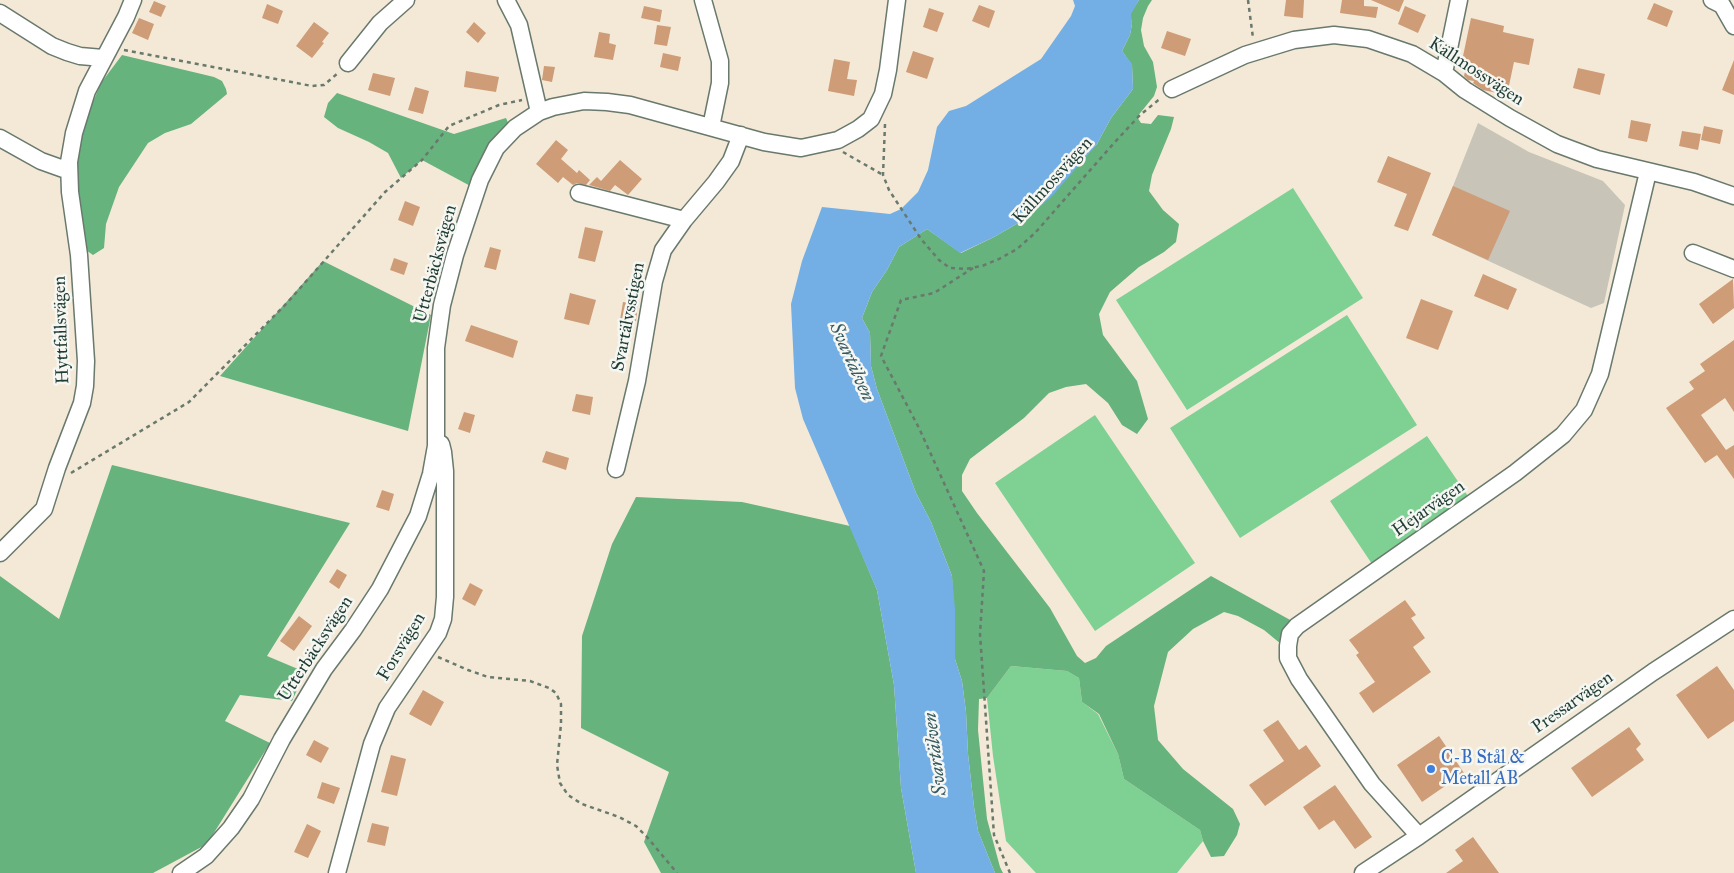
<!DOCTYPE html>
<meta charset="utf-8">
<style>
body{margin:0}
canvas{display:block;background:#f3e9d6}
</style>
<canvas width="1734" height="873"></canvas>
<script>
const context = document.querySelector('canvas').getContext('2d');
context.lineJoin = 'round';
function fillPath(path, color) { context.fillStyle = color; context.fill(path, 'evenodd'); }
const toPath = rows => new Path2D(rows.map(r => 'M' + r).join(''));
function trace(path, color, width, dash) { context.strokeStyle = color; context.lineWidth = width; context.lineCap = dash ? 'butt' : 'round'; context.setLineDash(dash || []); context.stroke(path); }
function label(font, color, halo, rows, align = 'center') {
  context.font = font + ' "IM FELL Great Primer",serif'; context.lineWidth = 5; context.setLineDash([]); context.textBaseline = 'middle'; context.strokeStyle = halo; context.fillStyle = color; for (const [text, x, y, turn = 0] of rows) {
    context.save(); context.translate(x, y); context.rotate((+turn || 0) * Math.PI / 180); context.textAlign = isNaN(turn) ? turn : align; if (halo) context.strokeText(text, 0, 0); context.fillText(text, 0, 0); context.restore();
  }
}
fillPath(toPath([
 [1478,123,1529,152,1603,181,1625,205,1604,303,1591,308,1432,235,1453,186]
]), '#c8c4b8');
fillPath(toPath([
 [1293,188,1363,298,1187,410,1116,300],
 [1347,315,1417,425,1240,538,1170,428],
 [1095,415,1195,563,1095,631,995,483],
 [1427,436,1470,499,1372,564,1330,501],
 [1011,666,1067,671,1079,678,1082,702,1098,714,1118,754,1124,779,1200,830,1203,841,1177,873,1036,873,1006,841,993,756,987,698]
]), '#7ed193');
fillPath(toPath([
 [1139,0,1152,0,1148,6,1143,18,1141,30,1144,46,1153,62,1157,87,1154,96,1137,117,1141,123,1151,124,1158,115,1174,117,1171,129,1152,175,1149,191,1163,210,1179,224,1176,242,1164,252,1139,267,1110,292,1099,314,1103,335,1137,381,1148,419,1137,434,1122,425,1108,403,1086,384,1066,387,1049,393,1024,418,970,459,962,475,962,491,977,513,1050,608,1077,656,1085,663,1096,658,1106,646,1211,576,1292,621,1281,644,1264,630,1238,616,1224,612,1193,629,1168,652,1154,706,1158,740,1183,769,1233,809,1240,824,1237,835,1224,856,1211,857,1203,841,1200,830,1124,779,1118,754,1099,714,1082,702,1079,678,1067,671,1011,666,987,698,979,699,978,730,987,819,1000,867,1003,873,995,873,978,831,974,807,968,754,966,712,962,681,955,659,952,576,931,522,916,493,877,389,871,366,870,333,862,318,872,292,887,270,899,247,927,229,961,253,994,237,1027,218,1097,144,1111,118,1133,89,1132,65,1122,51,1130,35,1132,24,1130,14],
 [122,55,214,77,222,81,226,89,227,94,191,124,165,133,148,143,119,187,106,224,104,248,93,255,80,246,76,214,78,156,84,123,101,83],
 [337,93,454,134,506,118,511,129,476,189,422,160,401,178,388,153,369,142,338,128,324,117,328,103],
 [323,261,431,315,408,431,220,376],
 [112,465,350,523,267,656,305,672,292,701,240,695,225,721,270,743,207,844,153,873,0,873,0,576,59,619],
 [636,497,742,502,850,526,877,590,894,685,901,788,916,873,661,873,644,842,669,772,581,728,582,636,612,544]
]), '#66b37d');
fillPath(toPath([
 [1073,0,1139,0,1131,14,1132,24,1130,35,1122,51,1132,64,1133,89,1111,118,1097,144,1053,195,1027,218,994,237,960,253,927,229,899,247,887,270,872,292,862,318,870,333,871,366,877,389,916,493,931,522,952,576,955,609,955,659,962,681,966,712,968,754,974,807,978,831,995,873,916,873,901,788,894,685,877,590,803,419,795,388,791,304,802,261,822,207,890,214,901,209,918,192,928,170,937,127,949,111,966,106,1041,59,1071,16,1075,6]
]), '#73afe5');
fillPath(toPath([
 [1286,0,1304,0,1303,18,1284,16],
 [1342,0,1364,0,1364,6,1378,7,1376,18,1340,13],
 [1371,0,1404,0,1399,12],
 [154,1,166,6,161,17,149,12],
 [1654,3,1673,11,1667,27,1647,19],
 [267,4,283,11,278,24,262,18],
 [979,5,995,11,989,28,972,21],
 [644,6,662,10,660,22,641,18],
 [1405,6,1426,15,1418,33,1398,24],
 [929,8,944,13,937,32,923,27],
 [139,18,154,24,148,40,132,33],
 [1471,18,1504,26,1503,32,1534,39,1529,65,1514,62,1507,95,1483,90,1473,83,1474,81,1468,80,1464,76,1467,62,1462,61],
 [314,22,329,33,322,42,324,43,312,58,296,46],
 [474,22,486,33,478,43,466,32],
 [657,25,671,27,667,46,654,44],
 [1167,31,1191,39,1185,56,1161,48],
 [599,32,610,34,609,43,616,45,613,60,594,57],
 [913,51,934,58,927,79,906,72],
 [663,53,681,57,678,71,660,67],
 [834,59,850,62,847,79,857,80,854,96,828,91],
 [1734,60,1734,95,1722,90],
 [544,66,555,67,552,82,542,80],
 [1578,68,1605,74,1600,95,1573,88],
 [466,71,499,77,496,92,464,87],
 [373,73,395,78,390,96,368,90],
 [415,87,429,91,423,114,408,110],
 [1631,120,1651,124,1647,142,1628,138],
 [1704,126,1723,130,1720,144,1701,140],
 [1682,131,1701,134,1698,150,1679,146],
 [556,140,568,150,561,159,577,173,579,170,590,180,586,185,577,183,573,185,563,177,558,183,536,164],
 [1388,156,1431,173,1408,231,1394,226,1407,194,1377,182],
 [620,160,642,179,628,195,615,185,610,191,589,185,597,177,601,181],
 [1453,186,1510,211,1488,260,1432,235],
 [405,201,420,207,413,226,398,220],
 [585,227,603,231,595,262,578,258],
 [490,247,501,250,496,270,484,267],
 [394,258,408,263,404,275,390,270],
 [1483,274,1517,289,1508,310,1474,296],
 [1733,279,1734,308,1713,324,1699,304],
 [570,293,596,300,589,325,564,319],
 [1421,299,1453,311,1438,350,1406,338],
 [623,302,638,304,636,321,620,320],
 [471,325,518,341,513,358,465,341],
 [1734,340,1734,412,1725,398,1701,415,1726,450,1734,445,1734,479,1717,455,1705,463,1666,408,1694,389,1689,382,1705,371,1700,364],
 [576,394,593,397,590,415,572,411],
 [464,412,475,415,470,433,458,429],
 [546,451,569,458,566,470,542,462],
 [382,490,394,494,389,511,376,507],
 [337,569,347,575,339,589,329,582],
 [470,583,483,590,475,606,462,599],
 [1405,600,1416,615,1411,618,1425,638,1413,647,1431,672,1373,713,1359,693,1375,682,1356,655,1359,653,1349,640],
 [299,616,312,626,294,651,280,641],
 [1717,666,1734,690,1734,721,1708,739,1676,695],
 [423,690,444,702,431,726,409,714],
 [1278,720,1299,750,1306,745,1321,766,1265,806,1249,785,1284,761,1263,730],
 [1629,727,1641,744,1636,749,1644,760,1592,797,1571,768],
 [1439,736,1464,773,1422,802,1397,765],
 [314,740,329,748,321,763,306,755],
 [391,755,406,759,397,796,381,792],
 [322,782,340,788,334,804,317,798],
 [1335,785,1372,837,1355,849,1334,820,1319,830,1303,807],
 [372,823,389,827,385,846,367,842],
 [307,824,321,831,308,858,294,852],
 [1473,837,1499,873,1446,873,1463,861,1455,850]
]), '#ce9c77');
const minor = toPath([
 [506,0,519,25,539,112],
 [703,0,720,61,720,83,711,127],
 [1712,0,1722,5,1734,26],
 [0,13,52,46,67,52,80,56,103,58],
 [348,63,380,23,406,0],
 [1444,73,1459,0],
 [1172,89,1245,55,1294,40,1334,35,1368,39,1412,54,1444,73,1465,90,1510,118,1557,144,1597,159,1694,182,1734,196],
 [0,138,41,161,69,171],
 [579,193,684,220],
 [1693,253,1734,269],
 [616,469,637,381,654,281,663,250,684,220,716,182,731,161,741,135],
 [0,553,44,509,57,468,82,403,85,386,86,361,79,255,70,192,69,162,74,133,87,91,126,17,133,0],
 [1419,836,1372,784,1299,679,1288,658,1288,646,1290,634,1297,626,1515,473,1563,435,1584,410,1600,374,1648,172],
 [181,873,206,856,231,828,251,799,282,739,324,669,353,630,380,589,418,516,431,474,436,446,436,348,442,305,455,255,480,180,496,148,515,128,539,112,553,107,584,101,607,102,630,105,764,142,801,148,838,140,858,129,871,119,883,94,888,70,897,0],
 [337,873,372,744,387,708,438,633,443,619,445,597,445,471,443,452,441,444],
 [1363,873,1419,836,1653,672,1734,619]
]);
trace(minor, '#69796d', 19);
trace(toPath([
 [1248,0,1253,38],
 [124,50,312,86,324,85,338,73],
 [885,124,883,175,889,190,921,239,939,260,950,268,965,269,982,266,999,259,1017,249,1035,233,1114,143,1140,115,1161,98],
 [843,152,883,175],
 [973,268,934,293,901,300,881,356,919,428,984,571,980,634,994,835,1010,873],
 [71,473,189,402,287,303,385,192,422,160,449,126,499,105,522,100],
 [438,657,468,670,488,677,530,681,549,688,556,693,561,704,561,724,557,765,560,783,568,795,582,804,619,817,636,826,647,837,677,873]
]), '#69796d', 2.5, [4, 4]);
trace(minor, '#fff', 16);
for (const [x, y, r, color] of [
 [1431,769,5,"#3f7fe0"]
]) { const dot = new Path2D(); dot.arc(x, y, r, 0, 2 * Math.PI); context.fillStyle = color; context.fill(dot); trace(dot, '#f6f6f2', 2); }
label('18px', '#1f3d34', '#f6f6f2', [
 ["Källmossvägen",1476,72,33],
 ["Källmossvägen",1053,181,-48],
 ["Utterbäcksvägen",436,264,-75],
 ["Svartälvsstigen",629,317,-79],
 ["Hyttfallsvägen",62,330,-92],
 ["Hejarvägen",1429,509,-35],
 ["Forsvägen",402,647,-59],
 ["Utterbäcksvägen",316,649,-57],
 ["Pressarvägen",1573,703,-35]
]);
label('18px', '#366cbe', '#f6f6f2', [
 ["C-B Stål &",1441,759],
 ["Metall AB",1441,780]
], 'left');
label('italic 19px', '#345a60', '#f6f6f2', [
 ["Svartälven",851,362,66],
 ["Svartälven",936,754,-97]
]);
</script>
